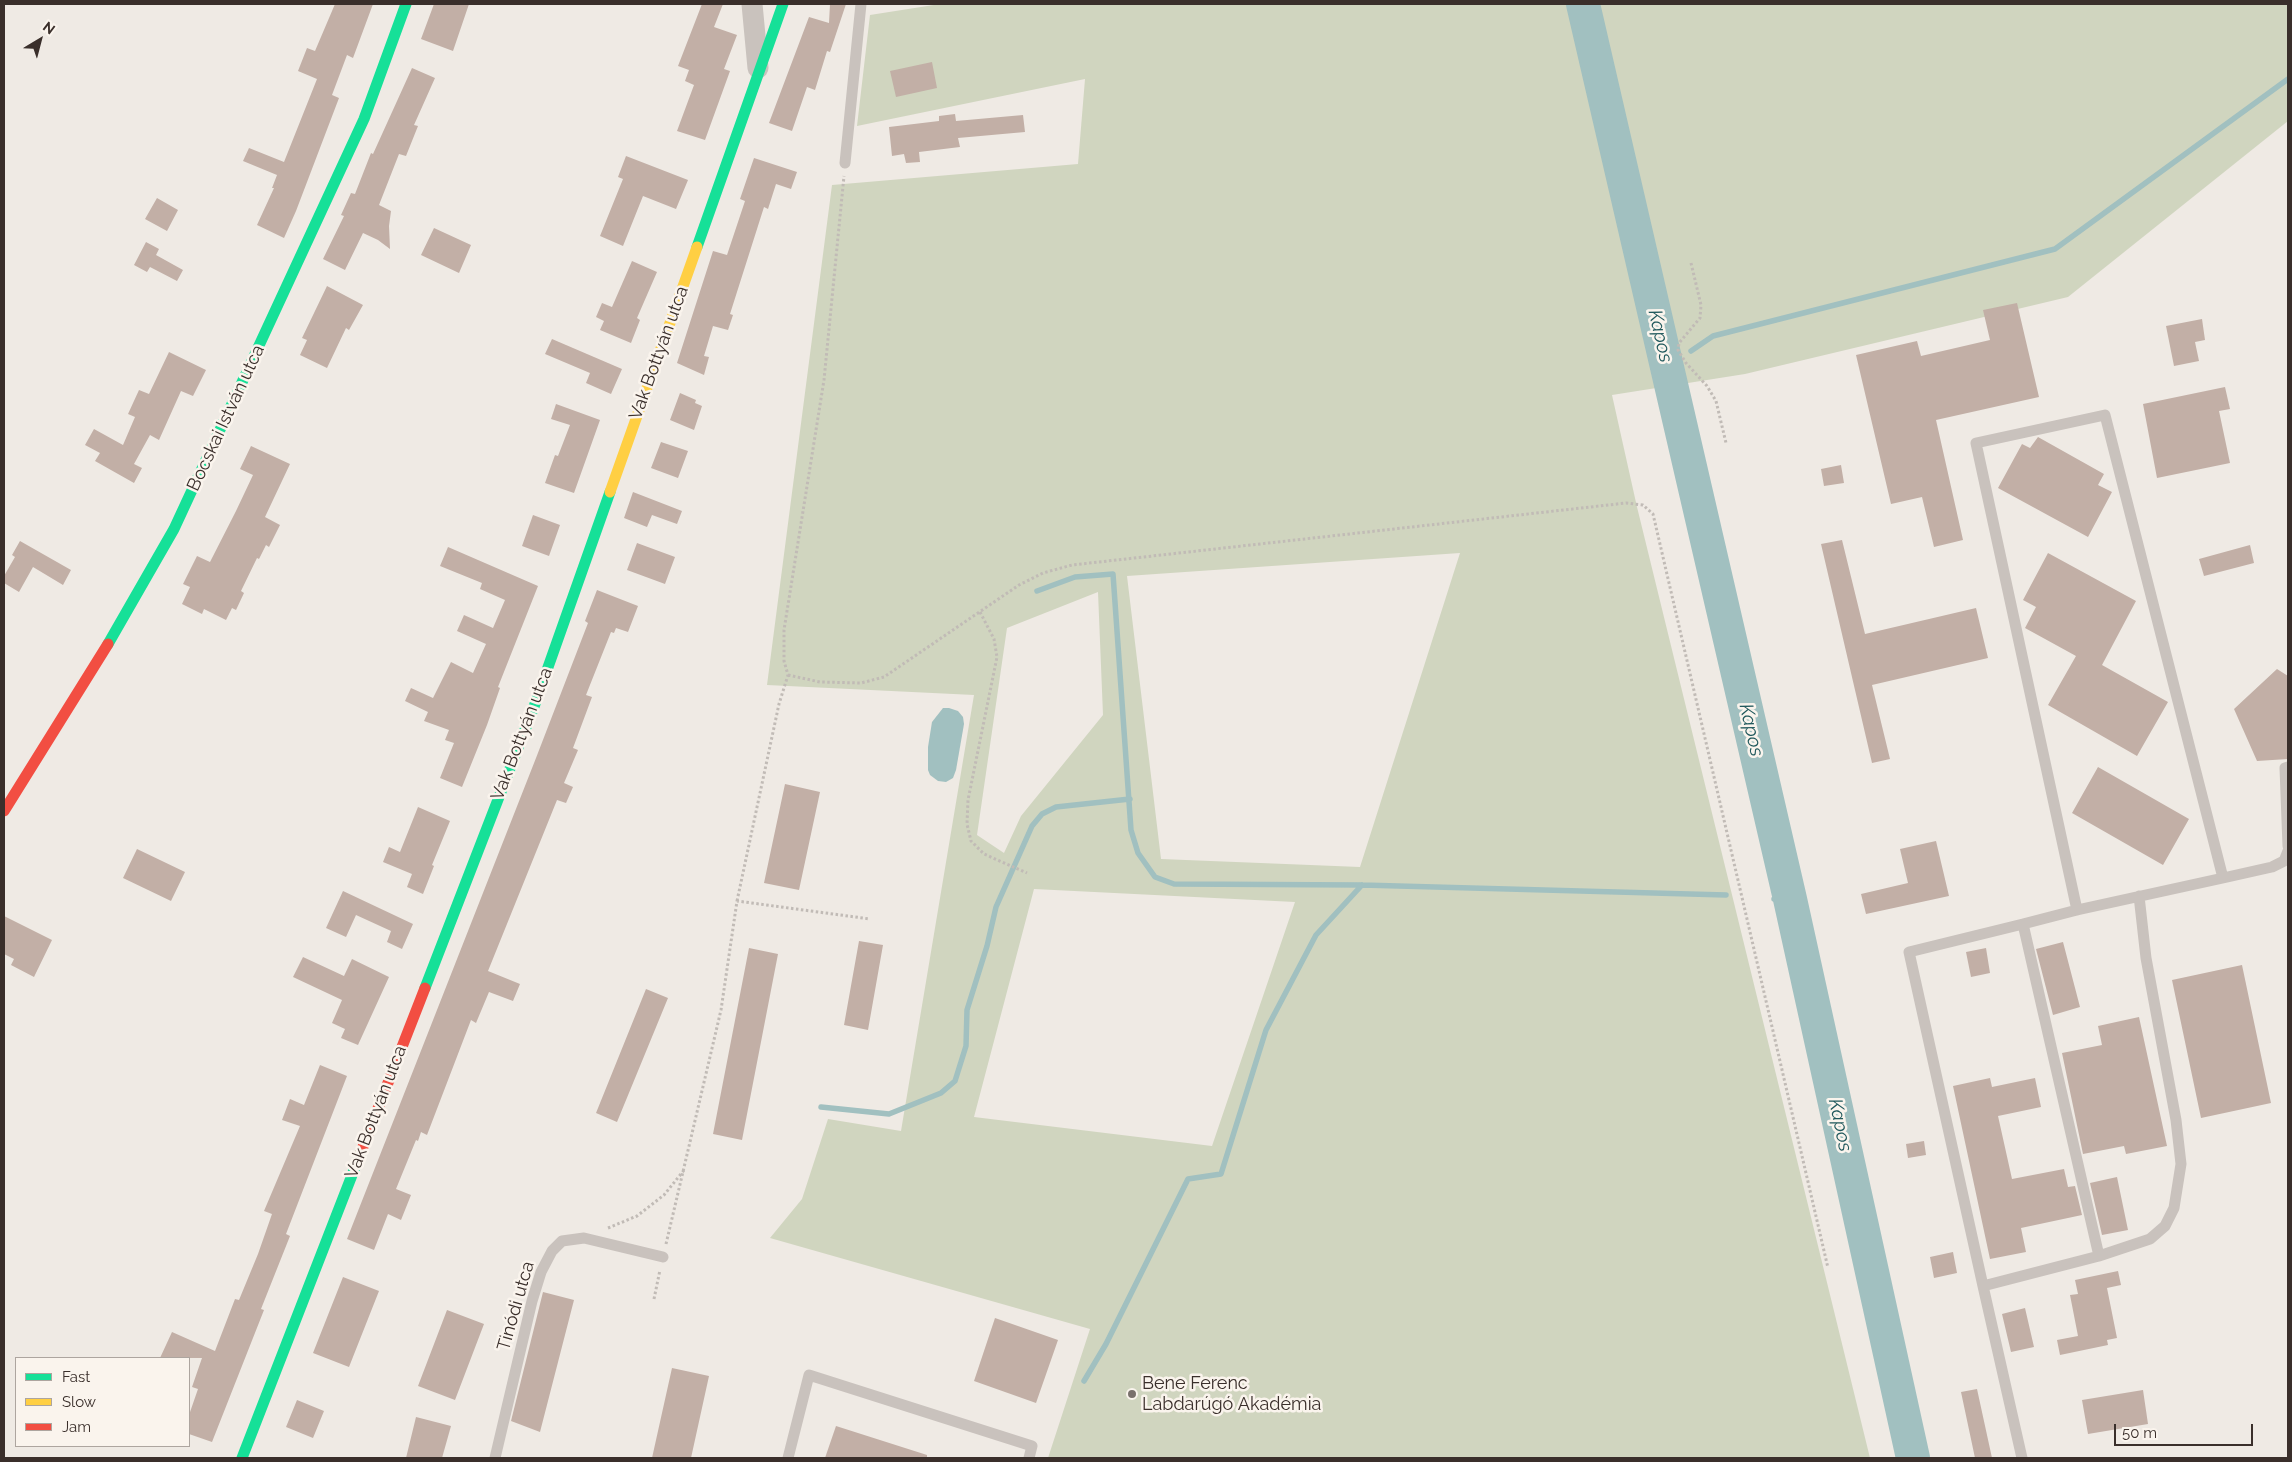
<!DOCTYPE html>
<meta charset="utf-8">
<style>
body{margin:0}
#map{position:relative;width:2292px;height:1462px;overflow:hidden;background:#efeae4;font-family:Raleway,sans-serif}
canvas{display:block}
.frame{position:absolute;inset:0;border:5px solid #3a2f2b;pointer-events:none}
.legend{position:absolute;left:15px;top:1357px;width:175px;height:90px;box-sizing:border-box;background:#faf4ed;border:1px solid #ada59f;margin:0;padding:6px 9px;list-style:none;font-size:15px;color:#3a2f2b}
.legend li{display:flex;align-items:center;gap:10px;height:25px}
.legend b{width:25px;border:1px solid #ada59f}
.north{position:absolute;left:15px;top:15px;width:50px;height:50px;-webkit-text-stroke:4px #faf4ed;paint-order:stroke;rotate:37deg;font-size:14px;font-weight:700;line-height:20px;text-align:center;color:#3a2f2b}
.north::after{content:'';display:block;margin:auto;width:18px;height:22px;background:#3a2f2b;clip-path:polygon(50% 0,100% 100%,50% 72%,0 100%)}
.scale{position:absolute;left:2114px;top:1424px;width:139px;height:22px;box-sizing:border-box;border:2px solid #3a2f2b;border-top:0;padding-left:6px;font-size:15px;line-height:18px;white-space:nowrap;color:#3a2f2b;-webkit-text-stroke:4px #faf4ed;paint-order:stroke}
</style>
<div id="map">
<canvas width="2292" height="1462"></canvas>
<div class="frame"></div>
<ul class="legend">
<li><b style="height:6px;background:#16e098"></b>Fast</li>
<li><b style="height:6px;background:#ffcf43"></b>Slow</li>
<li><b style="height:6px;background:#f24e42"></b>Jam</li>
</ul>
<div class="north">N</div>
<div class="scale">50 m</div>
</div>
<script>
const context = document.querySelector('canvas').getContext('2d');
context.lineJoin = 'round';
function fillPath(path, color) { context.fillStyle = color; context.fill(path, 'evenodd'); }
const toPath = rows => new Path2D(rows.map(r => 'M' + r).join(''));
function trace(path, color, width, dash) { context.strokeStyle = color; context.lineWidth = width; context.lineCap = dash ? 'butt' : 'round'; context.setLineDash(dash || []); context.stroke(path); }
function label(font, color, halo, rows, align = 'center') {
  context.font = font + ' Raleway,sans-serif'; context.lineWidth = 5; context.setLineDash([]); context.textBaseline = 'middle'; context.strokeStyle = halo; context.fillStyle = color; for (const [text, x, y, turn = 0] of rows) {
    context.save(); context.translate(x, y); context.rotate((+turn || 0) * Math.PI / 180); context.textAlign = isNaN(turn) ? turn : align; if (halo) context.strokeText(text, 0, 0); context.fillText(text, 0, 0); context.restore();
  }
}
fillPath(toPath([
 [940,4,2288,4,2288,121,2068,297,1745,374,1612,395,1637,507,1870,1458,1048,1458,1090,1329,770,1238,802,1199,828,1119,901,1131,974,695,767,685,832,185,1078,164,1085,79,857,126,870,15],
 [1460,553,1360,867,1161,859,1127,576],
 [1098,592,1103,715,1021,816,1004,853,977,835,1007,628],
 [1034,889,1295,902,1212,1146,974,1117]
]), '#d0d5bf');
fillPath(toPath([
 [943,708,949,708,958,711,963,717,964,724,956,770,953,778,946,782,938,781,930,775,928,770,928,747,932,722]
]), '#a1c0c0');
trace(toPath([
 [1691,351,1713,336,2055,249,2288,79],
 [1665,364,1676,361],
 [1037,591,1075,577,1113,574,1131,830,1138,853,1155,877,1174,884,1362,885,1726,895],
 [1774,899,1790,899],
 [821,1107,889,1114,941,1093,955,1081,966,1046,967,1010,987,946,996,907,1032,826,1042,814,1056,807,1130,799],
 [1084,1381,1106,1344,1188,1179,1221,1174,1266,1030,1316,935,1362,885]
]), '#a1c0c0', 5.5);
trace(toPath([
 [1583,4,1790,899,1913,1458]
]), '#a1c0c0', 34);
fillPath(toPath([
 [335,4,373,4,353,58,347,55,332,95,339,98,296,211,284,238,257,225,274,188,272,188,277,175,243,161,249,148,284,162,317,79,298,71,307,48,315,51],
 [434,4,469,4,453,51,421,39],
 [702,4,723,4,714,27,737,35,724,69,730,71,705,140,677,131,694,85,685,81,689,70,678,66],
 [830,4,846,4,830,52,827,51,815,90,807,87,792,131,769,123,809,17,829,23],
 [932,62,937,88,896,97,890,71],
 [412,68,435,78,414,125,418,126,406,156,399,154,379,205,391,211,389,226,390,249,378,240,363,233,345,270,323,259,344,216,341,215,351,193,355,194,371,153,373,154],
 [955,114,956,121,1023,115,1025,132,958,138,960,147,919,152,920,162,906,163,904,154,892,156,889,127,939,121,939,116],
 [626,156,688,180,676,209,643,196,623,246,600,236,623,179,618,177],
 [754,158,797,172,791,189,776,184,768,209,764,207,730,314,733,315,728,330,713,326,704,356,709,357,704,375,677,363,713,251,727,255,745,201,740,199],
 [157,198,178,210,167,231,145,219],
 [434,228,471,245,459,273,421,255],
 [146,242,159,249,156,255,183,270,177,281,150,267,147,272,134,265],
 [632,261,657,272,637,318,640,320,631,343,600,330,604,321,596,317,602,303,612,307],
 [327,286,363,305,349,330,346,328,327,368,300,355,307,340,302,338],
 [2017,303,2039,397,1936,420,1963,540,1934,547,1922,497,1891,504,1856,355,1917,341,1921,356,1990,340,1983,310],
 [2202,319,2205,340,2195,342,2199,361,2174,366,2166,326],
 [552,339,622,369,611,394,586,383,590,373,545,354],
 [169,352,206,370,193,396,181,391,159,440,150,435,134,464,142,468,134,483,95,461,100,453,85,445,94,429,123,445,135,417,128,414,139,390,149,394],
 [2225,387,2230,409,2219,411,2230,463,2157,478,2143,404],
 [680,393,696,400,695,403,702,406,694,430,670,420],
 [556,404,600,420,574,493,545,483,555,455,558,456,570,425,551,419],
 [2038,437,2104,474,2098,485,2112,492,2088,537,1998,488,2022,444,2030,448],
 [661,442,688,451,678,478,651,468],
 [251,446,290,464,265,517,280,525,269,547,266,545,259,559,257,558,241,591,244,593,236,610,232,608,226,620,204,609,202,614,182,604,190,587,183,584,197,556,210,562,236,511,253,475,240,469],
 [1841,465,1844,483,1824,486,1821,469],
 [633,492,682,511,677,524,652,515,647,527,624,518],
 [533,515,560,525,549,556,522,546],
 [1842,540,1865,634,1976,608,1988,658,1872,685,1890,759,1872,763,1821,544],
 [20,541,71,570,63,585,33,567,19,592,4,583,4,576,15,557,12,555],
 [637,543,675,557,665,584,627,570],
 [2250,545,2254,563,2204,576,2199,559],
 [448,547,538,586,498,687,500,688,487,725,462,787,440,778,454,743,445,740,449,730,424,721,428,712,405,701,411,688,433,698,451,662,473,673,486,644,457,631,464,615,493,628,505,600,480,589,482,583,440,566],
 [2048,553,2136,601,2102,665,2168,702,2137,756,2048,705,2076,656,2025,628,2036,607,2023,600],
 [597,590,638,606,628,632,616,628,614,633,611,632,586,695,592,697,573,748,578,750,564,783,573,787,566,803,557,800,488,971,520,984,513,1001,489,992,476,1023,471,1020,427,1135,421,1132,418,1141,416,1140,396,1189,411,1195,401,1220,388,1214,374,1250,347,1239,536,758,588,623,585,621],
 [2277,669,2288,676,2288,759,2257,761,2234,709],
 [2098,767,2189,819,2163,865,2072,813],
 [785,784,820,792,799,890,764,883],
 [418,807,450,821,432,865,434,866,423,894,407,887,412,874,383,862,389,847,400,852],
 [1936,841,1949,896,1866,914,1861,894,1908,883,1900,849],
 [137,849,185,872,171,901,123,878],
 [343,891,413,924,402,949,387,942,391,931,356,915,346,937,326,928],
 [4,916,52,940,34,977,11,965,14,959,4,954],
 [859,941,883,945,868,1030,844,1025],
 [2063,942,2080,1007,2053,1015,2036,949],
 [749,948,778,954,742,1140,713,1134],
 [1986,948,1990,973,1971,977,1966,952],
 [303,957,344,976,352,959,389,977,358,1045,341,1038,345,1029,332,1023,342,1000,293,977],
 [2242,965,2271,1103,2201,1118,2172,980],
 [646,989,668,998,617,1122,596,1113],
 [2139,1017,2167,1146,2126,1154,2124,1146,2083,1154,2062,1053,2102,1045,2098,1026],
 [320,1065,347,1076,286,1234,290,1236,261,1309,264,1310,212,1442,189,1434,189,1415,198,1389,192,1387,202,1358,160,1358,172,1332,215,1351,235,1299,239,1300,258,1254,272,1214,264,1211,300,1126,282,1120,290,1099,304,1105],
 [1990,1078,1992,1087,2035,1078,2041,1107,1998,1116,2012,1179,2064,1169,2068,1187,2075,1186,2082,1215,2021,1228,2026,1252,1990,1259,1953,1086],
 [1924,1141,1926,1155,1908,1158,1906,1144],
 [2117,1177,2128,1230,2102,1235,2090,1183],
 [1953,1252,1957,1273,1934,1278,1930,1257],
 [2118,1271,2121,1285,2107,1288,2117,1338,2107,1340,2108,1345,2060,1355,2057,1340,2078,1336,2070,1295,2078,1294,2075,1280],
 [343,1277,379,1291,349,1367,313,1353],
 [543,1292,574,1300,540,1432,511,1421],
 [2025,1308,2034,1347,2011,1352,2002,1314],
 [447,1310,484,1324,455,1400,418,1386],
 [995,1318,1058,1340,1036,1403,974,1381],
 [672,1368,709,1376,691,1458,652,1458],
 [1977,1389,1992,1458,1975,1458,1961,1392],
 [2143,1390,2148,1424,2088,1434,2082,1400],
 [297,1400,324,1411,313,1438,286,1427],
 [416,1417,451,1426,442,1458,406,1458],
 [836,1426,927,1455,927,1458,825,1458]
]), '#c2afa6');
trace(toPath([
 [1691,263,1701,305,1700,318,1679,343,1678,350,1686,363,1707,386,1716,401,1726,443],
 [980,612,994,639,997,657,968,800,967,824,971,841,984,854,1027,873],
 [788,675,820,682,861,683,884,677,1019,585,1043,573,1072,565,1626,503,1643,505,1653,514,1828,1268],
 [737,901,779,704,788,675,784,661,784,630,824,380,844,176],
 [608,1228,637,1216,664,1195,685,1169],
 [666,1244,721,1010,737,901,870,919],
 [654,1299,660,1270]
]), '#c1bbb6', 3, [2.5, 2.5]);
trace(toPath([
 [845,163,861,4],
 [2288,767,2285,768,2288,846],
 [2223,878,2272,867,2284,861,2288,851],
 [2023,924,2077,910,2223,878,2105,415,1976,443,2077,910],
 [2099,1256,2150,1239,2165,1226,2174,1208,2181,1164,2176,1120,2146,958,2139,896],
 [1983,1286,2099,1256,2023,924,1909,952,1983,1286,2022,1458],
 [495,1458,532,1301,541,1272,552,1251,562,1241,584,1238,663,1257],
 [788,1458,809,1375,1032,1446,1029,1458]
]), '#c9c2bd', 11);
trace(toPath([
 [752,4,758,68]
]), '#c9c2bd', 21);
trace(toPath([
 [697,247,783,4],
 [108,644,174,529,364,119,406,4],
 [425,988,535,704,610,492],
 [242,1458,361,1152]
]), '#16e098', 11);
trace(toPath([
 [610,492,697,247]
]), '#ffcf43', 11);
trace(toPath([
 [4,811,108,644],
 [361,1152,425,988]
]), '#f24e42', 11);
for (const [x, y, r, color] of [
 [1132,1394,5,"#79706c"]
]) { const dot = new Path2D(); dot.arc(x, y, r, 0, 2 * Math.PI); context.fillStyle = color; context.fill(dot); trace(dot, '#faf4ed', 2); }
label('18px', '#3a2f2b', '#faf4ed', [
 ["Vak Bottyán utca",659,353,-70],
 ["Bocskai István utca",226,418,-65],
 ["Vak Bottyán utca",522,734,-69],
 ["Vak Bottyán utca",376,1112,-69],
 ["Tinódi utca",516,1306,-74]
]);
label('18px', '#3a2f2b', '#faf4ed', [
 ["Bene Ferenc",1142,1384],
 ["Labdarúgó Akadémia",1142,1405]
], 'left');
label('italic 19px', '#20585c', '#faf4ed', [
 ["Kapos",1660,336,77],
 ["Kapos",1751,730,77],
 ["Kapos",1840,1125,78]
]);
</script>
